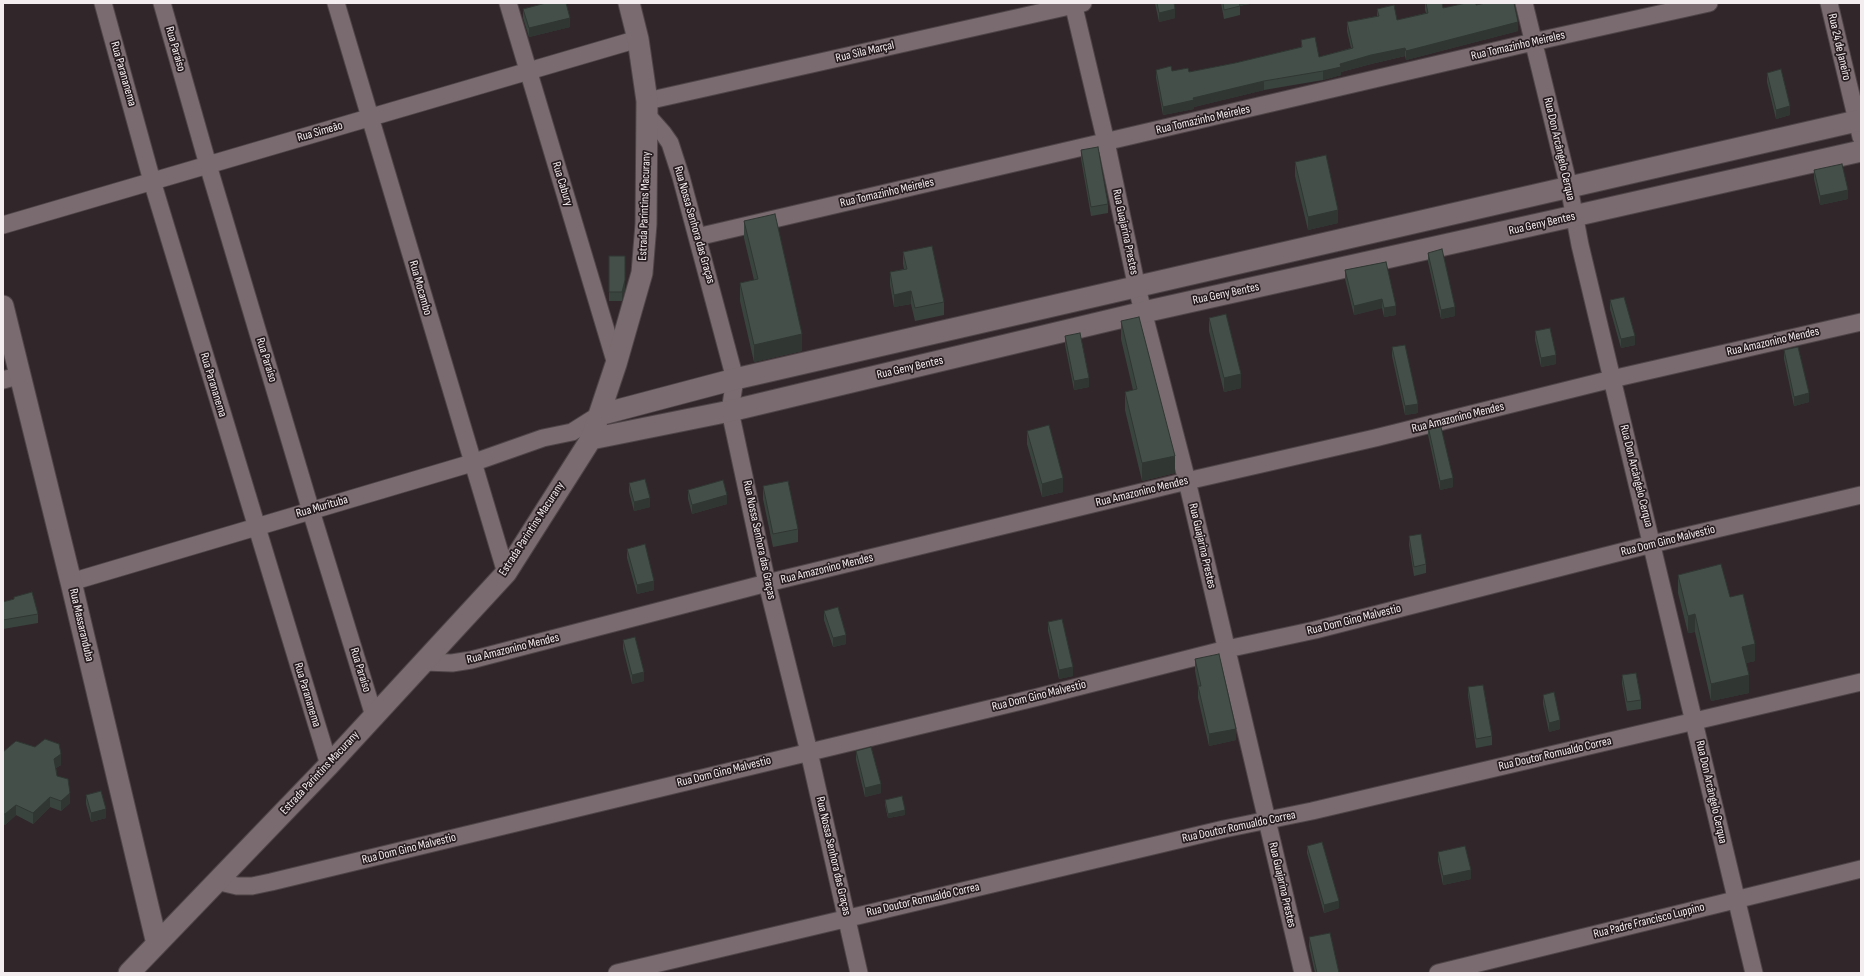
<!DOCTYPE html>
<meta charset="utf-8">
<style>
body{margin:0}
#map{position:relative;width:1864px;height:976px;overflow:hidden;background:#31262a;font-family:"Sofia Sans Condensed",sans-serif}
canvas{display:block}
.frame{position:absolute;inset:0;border:4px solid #f4edef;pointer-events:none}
</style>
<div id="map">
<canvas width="1864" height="976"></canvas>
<div class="frame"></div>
</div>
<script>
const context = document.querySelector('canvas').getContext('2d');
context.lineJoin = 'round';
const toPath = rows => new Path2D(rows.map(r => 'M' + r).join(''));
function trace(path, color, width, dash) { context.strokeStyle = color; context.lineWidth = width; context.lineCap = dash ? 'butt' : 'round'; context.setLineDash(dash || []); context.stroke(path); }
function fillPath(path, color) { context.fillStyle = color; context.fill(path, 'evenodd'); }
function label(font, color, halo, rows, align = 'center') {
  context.font = font + ' "Sofia Sans Condensed",sans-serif'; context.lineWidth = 3.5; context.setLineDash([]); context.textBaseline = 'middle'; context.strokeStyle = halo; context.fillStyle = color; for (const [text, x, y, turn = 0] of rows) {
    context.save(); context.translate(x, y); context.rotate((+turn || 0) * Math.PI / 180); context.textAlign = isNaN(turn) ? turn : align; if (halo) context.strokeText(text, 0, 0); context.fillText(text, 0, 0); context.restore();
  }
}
const minor = toPath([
 [103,3,152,181,329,765],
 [162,3,208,165,311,511,374,716],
 [336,3,506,573],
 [508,3,616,364],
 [1073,3,1106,142,1137,288,1187,481,1303,973],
 [1524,3,1569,187,1580,245,1754,973],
 [1829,3,1861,137],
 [647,101,1083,3],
 [648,116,663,133,670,143,681,177,735,379,730,411,767,583,809,752,859,973],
 [3,225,638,39],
 [697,237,1533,42,1709,3],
 [3,380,21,375],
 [71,582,472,463,543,438,572,432,599,415],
 [424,662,452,663,471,660,767,583,1187,481,1375,438,1612,379,1861,322],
 [216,881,237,886,252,886,271,882,1034,698,1227,649,1315,630,1652,544,1861,495],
 [617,973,1224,829,1312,811,1861,682],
 [1438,973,1861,869]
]);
const tertiary = toPath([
 [3,306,71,582,157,944],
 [599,415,735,379,1861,120],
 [591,439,730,411,1144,312,1574,216,1861,151],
 [129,973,329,765,506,573,591,439,616,364,642,273,646,224,647,101,638,39,629,3]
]);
trace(minor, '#4e4447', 19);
trace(tertiary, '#4e4447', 23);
trace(minor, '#796b6f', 17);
trace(tertiary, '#796b6f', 21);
fillPath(toPath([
 [1155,3,1174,3,1175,18,1159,22],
 [1221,3,1254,3,1240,6,1240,15,1224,19],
 [1425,3,1442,3,1443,8,1476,5,1518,31,1406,60,1405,56,1371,64,1341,72,1341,75,1323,80,1264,90,1194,107,1194,109,1163,115,1156,78,1156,70,1189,72,1235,63,1301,47,1301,40,1319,57,1351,48,1347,31,1347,22,1377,16,1377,9,1397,20,1426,13,1425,10],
 [523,9,570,27,529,37,523,18],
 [1767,73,1790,115,1776,119,1767,82],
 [1081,150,1108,204,1108,213,1091,216,1081,159],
 [1295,162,1338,223,1308,230,1295,176],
 [1814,170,1848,199,1820,205,1814,179],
 [744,221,802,351,754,362,740,301,740,283,754,280,744,238],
 [903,252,944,302,944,315,915,321,911,304,894,307,890,285,890,272,904,269,903,264],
 [1428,253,1455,316,1441,319,1428,262],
 [609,256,625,289,622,301,609,301],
 [1386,262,1396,315,1384,317,1382,308,1354,315,1345,279,1345,270],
 [1610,300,1635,345,1621,348,1610,309],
 [1209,318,1241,388,1224,392,1209,331],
 [1121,321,1175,473,1142,481,1125,410,1125,392,1133,390,1121,339],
 [1535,331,1556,364,1541,367,1535,340],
 [1065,336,1089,387,1074,390,1065,345],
 [1392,347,1418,413,1405,415,1392,356],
 [1784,350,1809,402,1794,406,1784,359],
 [1428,426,1453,487,1440,490,1428,435],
 [1027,431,1063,492,1042,497,1027,444],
 [629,483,650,507,634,511,629,492],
 [763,486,798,529,798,542,773,547,763,499],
 [688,490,727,504,692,514,688,499],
 [1409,536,1426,564,1426,573,1414,576,1409,545],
 [627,549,654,590,637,594,627,558],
 [1678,575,1730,597,1755,661,1746,663,1749,693,1711,701,1695,632,1688,633,1678,593],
 [14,597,38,614,38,623,3,629,3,602,14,599],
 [824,611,846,644,833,647,824,620],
 [1048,622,1073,676,1059,679,1048,631],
 [623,640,644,681,632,684,623,649],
 [1195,659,1236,740,1209,746,1198,698,1198,687,1195,671],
 [1622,675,1641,700,1641,709,1627,711,1622,684],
 [1468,687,1492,736,1492,745,1476,748,1468,696],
 [1543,695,1560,729,1549,732,1543,704],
 [856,751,881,793,865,797,856,760],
 [3,752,61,765,56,768,57,776,70,803,61,811,50,807,33,824,16,815,5,825,3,824],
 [86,795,106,818,91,822,86,804],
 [885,800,905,815,888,818,885,805],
 [1307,846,1339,908,1324,913,1307,853],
 [1438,852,1471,879,1443,885,1438,861],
 [1309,937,1339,973,1315,973,1309,946]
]), '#3a443f');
fillPath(toPath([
 [1238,3,1254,3,1238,6],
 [1175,9,1175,18,1159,22,1159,13],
 [570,18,570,27,529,37,529,28],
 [1518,22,1518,31,1406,60,1406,51],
 [1405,48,1405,56,1371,64,1341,72,1341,75,1323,80,1323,71,1340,64,1371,55],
 [1264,81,1264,90,1194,107,1194,109,1163,115,1163,107,1193,98],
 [1790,106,1790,115,1776,119,1776,110],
 [1848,190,1848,199,1820,205,1820,196],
 [1338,210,1338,223,1308,230,1308,217],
 [625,280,625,289,622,301,622,292],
 [911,291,911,304,894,307,894,295],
 [1382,299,1382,308,1354,315,1354,306],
 [1396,306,1396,315,1384,317,1384,308],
 [1455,307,1455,316,1441,319,1441,310],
 [802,334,802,351,754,362,754,345],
 [1635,336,1635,345,1621,348,1621,339],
 [1556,355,1556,364,1541,367,1541,358],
 [1241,374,1241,388,1224,392,1224,378],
 [1089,378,1089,387,1074,390,1074,381],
 [1809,393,1809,402,1794,406,1794,397],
 [1418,404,1418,413,1405,415,1405,406],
 [1175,456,1175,473,1142,481,1142,463],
 [1063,478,1063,492,1042,497,1042,484],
 [1453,478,1453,487,1440,490,1440,481],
 [727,495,727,504,692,514,692,505],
 [650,498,650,507,634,511,634,502],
 [654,581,654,590,637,594,637,585],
 [1695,614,1695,632,1688,633,1688,616],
 [846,635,846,644,833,647,833,638],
 [1755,644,1755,661,1742,664,1742,647],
 [1073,667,1073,676,1059,679,1059,670],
 [644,672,644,681,632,684,632,675],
 [1749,675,1749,693,1711,701,1711,684],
 [1560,720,1560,729,1549,732,1549,723],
 [1236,729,1236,740,1209,746,1209,734],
 [61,754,61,765,54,769,54,759],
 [881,784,881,793,865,797,865,788],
 [70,793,70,803,61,811,61,801],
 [50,797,50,807,33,824,33,813],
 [16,805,16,815,5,825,5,814],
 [106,809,106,818,91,822,91,813],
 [905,810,905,815,888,818,888,814],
 [1471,870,1471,879,1443,885,1443,876],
 [1339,901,1339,908,1324,913,1324,905]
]), '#303733');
const building = toPath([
 [546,3,566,3,570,18,529,28,523,9,546,3],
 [1157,3,1174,3,1175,9,1159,13,1157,3],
 [1223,3,1239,3,1240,6,1224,10,1223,3],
 [1426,3,1442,3,1443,8,1466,3,1476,3,1476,5,1486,3,1514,3,1518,22,1406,51,1405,48,1371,55,1340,64,1341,67,1323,71,1264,81,1193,98,1194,100,1163,107,1156,70,1171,66,1172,71,1188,68,1189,72,1235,63,1302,47,1301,40,1315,37,1319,57,1353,48,1347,22,1379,16,1377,9,1394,5,1397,20,1428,13,1426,3],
 [1781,69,1790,106,1776,110,1767,73,1781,69],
 [1098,147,1108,204,1091,207,1081,150,1098,147],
 [1326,155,1338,210,1308,217,1295,162,1326,155],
 [1842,164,1848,190,1820,196,1814,170,1842,164],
 [775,214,802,334,754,345,740,283,758,279,744,221,775,214],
 [932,246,944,302,915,308,911,291,894,295,890,272,907,269,903,252,932,246],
 [1442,249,1455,307,1441,310,1428,253,1442,249],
 [609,256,625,256,625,280,622,292,609,292,609,256],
 [1386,262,1396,306,1384,308,1382,299,1354,306,1345,270,1386,262],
 [1624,297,1635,336,1621,339,1610,300,1624,297],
 [1226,314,1241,374,1224,378,1209,318,1226,314],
 [1139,317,1175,456,1142,463,1125,392,1137,389,1121,321,1139,317],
 [1550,328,1556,355,1541,358,1535,331,1550,328],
 [1080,333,1089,378,1074,381,1065,336,1080,333],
 [1405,345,1418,404,1405,406,1392,347,1405,345],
 [1798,347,1809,393,1794,397,1784,350,1798,347],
 [1440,423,1453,478,1440,481,1428,426,1440,423],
 [1049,425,1063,478,1042,484,1027,431,1049,425],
 [645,479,650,498,634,502,629,483,645,479],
 [723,480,727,495,692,505,688,490,723,480],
 [788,481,798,529,773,534,763,486,788,481],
 [1421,534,1426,564,1414,567,1409,536,1421,534],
 [645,544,654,581,637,585,627,549,645,544],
 [1721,564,1730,597,1743,594,1755,644,1742,647,1749,675,1711,684,1695,614,1688,616,1678,575,1721,564],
 [32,592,38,614,3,620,3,602,14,599,14,597,32,592],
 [838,607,846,635,833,638,824,611,838,607],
 [1062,619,1073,667,1059,670,1048,622,1062,619],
 [635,637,644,672,632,675,623,640,635,637],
 [1219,654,1236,729,1209,734,1198,686,1201,686,1195,659,1219,654],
 [1636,673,1641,700,1627,702,1622,675,1636,673],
 [1483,685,1492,736,1476,739,1468,687,1483,685],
 [1554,692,1560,720,1549,723,1543,695,1554,692],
 [45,739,59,744,61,754,54,759,57,776,68,779,70,793,61,801,50,797,33,813,16,805,5,814,3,814,3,752,16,741,35,747,45,739],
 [871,747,881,784,865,788,856,751,871,747],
 [101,791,106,809,91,813,86,795,101,791],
 [902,796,905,810,888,814,885,800,902,796],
 [1322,842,1339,901,1324,905,1307,846,1322,842],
 [1465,846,1471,870,1443,876,1438,852,1465,846],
 [1330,933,1339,973,1317,973,1309,937,1330,933]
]);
fillPath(building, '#444f49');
trace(building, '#303733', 1);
label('12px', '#f4edef', '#271d20', [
 ["Rua Tomazinho Meireles",1518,46,-13],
 ["Rua 24 de Janeiro",1839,47,77],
 ["Rua Paraíso",175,49,74],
 ["Rua Sila Marçal",865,52,-13],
 ["Rua Parananema",123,74,74],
 ["Rua Tomazinho Meireles",1203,120,-13],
 ["Rua Simeão",320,132,-16],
 ["Rua Don Arcângelo Cerqua",1559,149,77],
 ["Rua Cabury",562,184,73],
 ["Rua Tomazinho Meireles",887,193,-13],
 ["Estrada Parintins Macurany",645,206,-88],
 ["Rua Geny Bentes",1542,224,-13],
 ["Rua Nossa Senhora das Graças",694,225,74],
 ["Rua Guajarina Prestes",1125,232,78],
 ["Rua Mocambo",420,288,74],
 ["Rua Geny Bentes",1226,294,-12],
 ["Rua Amazonino Mendes",1773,342,-13],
 ["Rua Paraíso",266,360,73],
 ["Rua Geny Bentes",910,368,-13],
 ["Rua Parananema",213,385,73],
 ["Rua Amazonino Mendes",1458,418,-14],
 ["Rua Don Arcângelo Cerqua",1636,476,76],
 ["Rua Amazonino Mendes",1142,492,-14],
 ["Rua Murituba",322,507,-16],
 ["Estrada Parintins Macurany",532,529,-57],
 ["Rua Nossa Senhora das Graças",759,540,78],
 ["Rua Dom Gino Malvestio",1668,541,-14],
 ["Rua Guajarina Prestes",1202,546,77],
 ["Rua Amazonino Mendes",827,569,-14],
 ["Rua Dom Gino Malvestio",1354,620,-14],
 ["Rua Massaranduba",81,625,77],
 ["Rua Amazonino Mendes",513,649,-14],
 ["Rua Paraíso",360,670,73],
 ["Rua Parananema",307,695,73],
 ["Rua Dom Gino Malvestio",1039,696,-14],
 ["Rua Doutor Romualdo Correa",1555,754,-13],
 ["Rua Dom Gino Malvestio",724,772,-14],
 ["Estrada Parintins Macurany",320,773,-47],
 ["Rua Don Arcângelo Cerqua",1711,792,77],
 ["Rua Doutor Romualdo Correa",1239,827,-12],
 ["Rua Dom Gino Malvestio",409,849,-14],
 ["Rua Nossa Senhora das Graças",833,856,77],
 ["Rua Guajarina Prestes",1282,885,77],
 ["Rua Doutor Romualdo Correa",923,900,-13],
 ["Rua Padre Francisco Luppino",1649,921,-14]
]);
</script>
